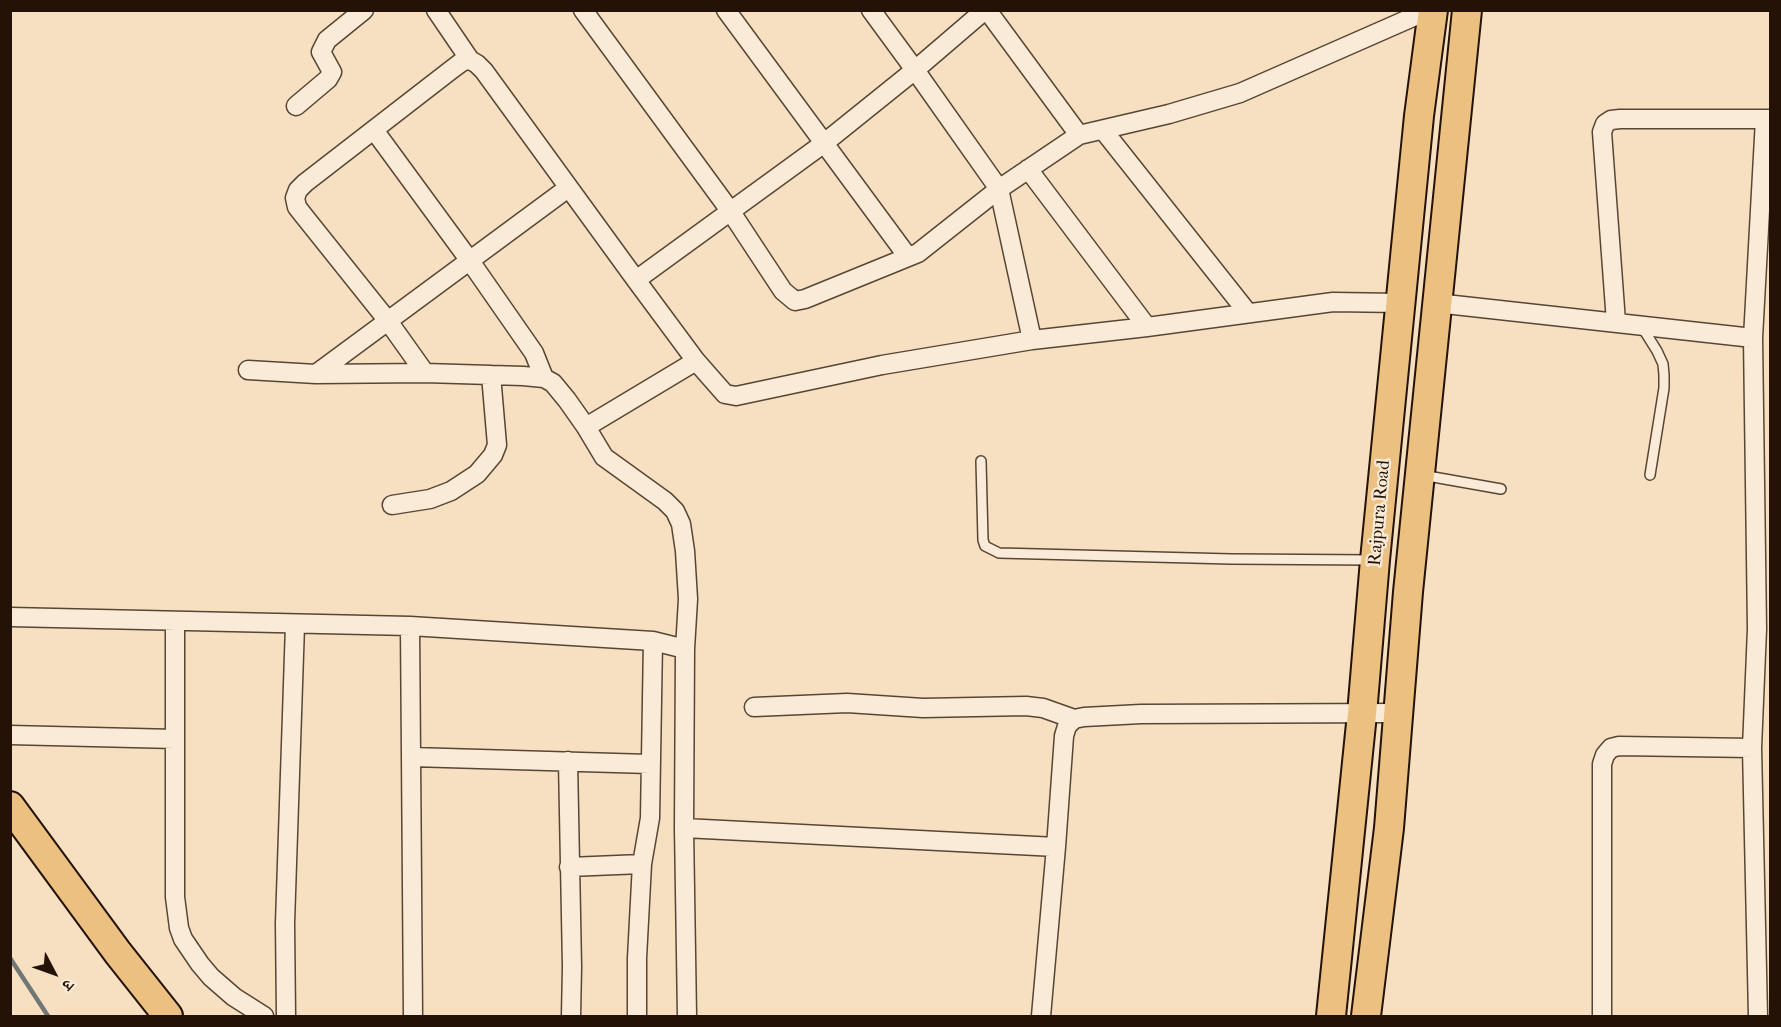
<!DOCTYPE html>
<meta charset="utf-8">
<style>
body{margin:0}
#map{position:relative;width:1781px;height:1027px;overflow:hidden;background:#f6e0c1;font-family:"IM FELL French Canon","Noto Serif Devanagari",serif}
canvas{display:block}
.frame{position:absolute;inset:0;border:12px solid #231205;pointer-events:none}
.north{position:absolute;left:24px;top:943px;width:60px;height:60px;-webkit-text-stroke:4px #f9ebd7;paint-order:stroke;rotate:131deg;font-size:16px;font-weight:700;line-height:24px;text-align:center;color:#231205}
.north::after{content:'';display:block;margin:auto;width:21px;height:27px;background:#231205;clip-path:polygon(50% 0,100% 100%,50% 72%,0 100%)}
</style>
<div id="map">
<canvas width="1781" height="1027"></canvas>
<div class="frame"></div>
<div class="north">उ</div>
</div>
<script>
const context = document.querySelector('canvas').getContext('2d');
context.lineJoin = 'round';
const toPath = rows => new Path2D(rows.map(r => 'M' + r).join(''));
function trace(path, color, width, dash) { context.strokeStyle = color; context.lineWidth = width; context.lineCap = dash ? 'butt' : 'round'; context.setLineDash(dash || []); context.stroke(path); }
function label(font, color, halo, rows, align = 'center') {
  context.font = font + ' "IM FELL French Canon",serif'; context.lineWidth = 4.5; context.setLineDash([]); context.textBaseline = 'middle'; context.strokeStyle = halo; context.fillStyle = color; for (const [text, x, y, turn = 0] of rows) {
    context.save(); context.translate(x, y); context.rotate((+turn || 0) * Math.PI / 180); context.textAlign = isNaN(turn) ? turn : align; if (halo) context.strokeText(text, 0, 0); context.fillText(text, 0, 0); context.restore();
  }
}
trace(toPath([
 [10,958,48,1016]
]), '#707775', 4.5);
const service = toPath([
 [1642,327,1657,351,1663,364,1664,375,1664,388,1650,475],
 [981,461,983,540,985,546,999,553,1231,559,1373,560],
 [1422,475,1501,489]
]);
const minor = toPath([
 [436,10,470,60],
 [583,10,731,212,783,291,795,301,805,299,918,253,999,189,1079,135,1169,114,1240,93,1429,10],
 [726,10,908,257],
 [871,10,915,70,999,189,1032,340],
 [987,10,1079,135],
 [296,106,328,79,332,72,321,52,327,40,364,10],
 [374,130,470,261,534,353,544,378],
 [1103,130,1248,313],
 [1028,169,1147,327],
 [636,280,823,144,915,70,985,10],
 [1436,303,1753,338],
 [1616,322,1602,132,1605,124,1611,120,1620,119,1770,119],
 [248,370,316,374,425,373,523,376,544,378,553,383,567,400,586,427,604,457,665,501,675,511,681,524,685,551,688,599,685,649,684,828,687,1016],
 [425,373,388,321,304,216,297,207,295,198,298,190,305,183,451,70,463,61,470,60,477,64,484,71,636,280,696,361,725,394,736,396,882,365,1032,340,1147,327,1333,302,1400,303],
 [316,374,568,188],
 [586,427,696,361],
 [392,505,430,499,451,491,477,474,493,455,497,445,491,375],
 [10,617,410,626,653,641,685,649],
 [175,621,175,897,179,928,183,939,200,964,211,977,234,997,264,1016],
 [410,626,413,1016],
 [754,707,847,703,923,708,1026,706,1043,708,1074,719],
 [10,735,175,739],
 [412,757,649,764],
 [568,761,572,967,571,1016],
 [684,828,1056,847],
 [569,867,642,864],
 [286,1016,285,923,295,625],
 [637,1016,637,958,642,864,650,818,653,641],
 [1041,1016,1056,847,1064,736,1067,726,1074,719,1084,717,1141,714,1398,713],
 [1602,1016,1602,764,1605,755,1611,748,1619,746,1752,748],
 [1758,1016,1752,748,1757,629,1753,338,1765,119]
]);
const primary = toPath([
 [10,806,118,953,168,1016],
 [1331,1016,1362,714,1375,560,1419,116,1433,10],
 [1366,1016,1389,828,1408,592,1467,10]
]);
trace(service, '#584634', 12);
trace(minor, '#584634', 21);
trace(primary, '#231205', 32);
trace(service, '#f9ebd7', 9);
trace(minor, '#f9ebd7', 18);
trace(primary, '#ebc080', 28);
label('18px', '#231205', '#f9ebd7', [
 ["Rajpura Road",1380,513,-85]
]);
</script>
